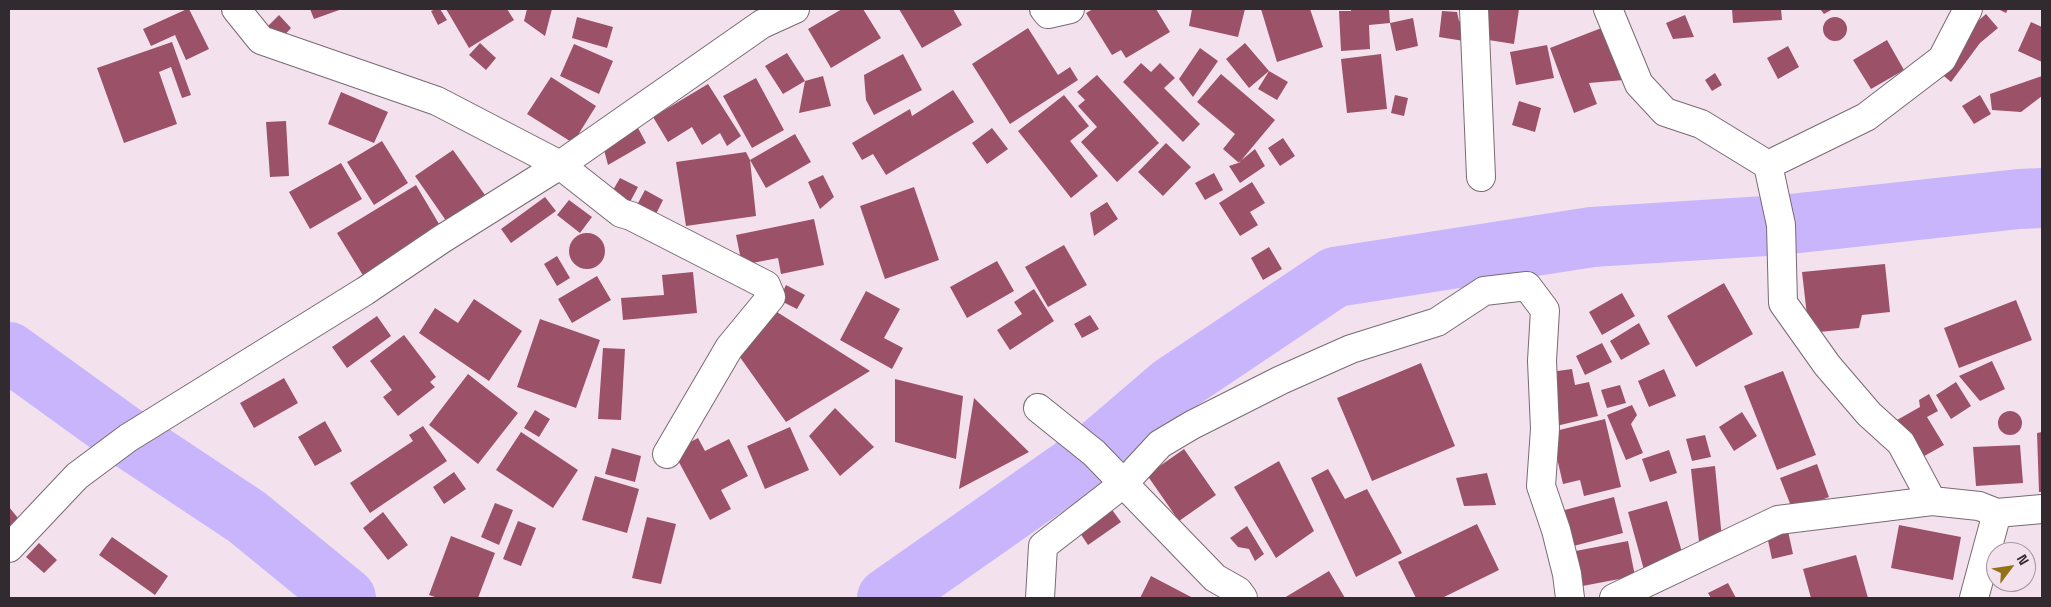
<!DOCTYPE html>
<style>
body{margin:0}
#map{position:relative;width:2051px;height:607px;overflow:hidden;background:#f3e2ed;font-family:"Space Grotesk",sans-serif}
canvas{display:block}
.frame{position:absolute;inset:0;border:10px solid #312a2e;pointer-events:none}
.north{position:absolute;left:1986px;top:542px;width:50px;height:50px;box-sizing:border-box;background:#f3e2ed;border:1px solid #a598a1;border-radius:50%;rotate:59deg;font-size:14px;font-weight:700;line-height:20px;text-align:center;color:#312a2e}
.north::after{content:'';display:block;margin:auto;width:18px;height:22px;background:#927117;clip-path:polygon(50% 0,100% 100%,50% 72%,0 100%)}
</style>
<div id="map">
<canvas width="2051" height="607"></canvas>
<div class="frame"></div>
<div class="north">N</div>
</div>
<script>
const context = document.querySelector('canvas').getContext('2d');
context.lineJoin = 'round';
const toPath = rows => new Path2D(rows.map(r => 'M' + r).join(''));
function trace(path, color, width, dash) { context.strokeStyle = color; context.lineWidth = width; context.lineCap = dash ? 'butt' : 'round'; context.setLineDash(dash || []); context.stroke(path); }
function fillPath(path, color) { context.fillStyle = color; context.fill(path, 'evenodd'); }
trace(toPath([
 [9,352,128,438,247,517,346,598],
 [887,598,1094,453,1171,387,1335,277,1592,237,1781,225,2019,199,2042,198]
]), '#c9b5fc', 60);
fillPath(toPath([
 [187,9,189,9,209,49,186,60,175,35,151,46,143,29],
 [310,9,342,9,314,19],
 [436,9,440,9,447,20,438,25,431,11],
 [446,9,507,9,514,20,469,48],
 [527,9,552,9,545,36,524,21],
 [842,9,863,9,881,38,831,68,808,29],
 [899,9,953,9,962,25,922,48],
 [1093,9,1156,9,1170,32,1126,58,1121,50,1112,55,1086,13],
 [1192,9,1245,9,1238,37,1189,26],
 [1261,9,1310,9,1323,47,1277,62],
 [1351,9,1389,9,1390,23,1369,25,1370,49,1341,51,1339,11,1351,11],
 [1486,9,1519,9,1514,44,1482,39],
 [1732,9,1781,9,1782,20,1733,23],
 [1820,9,1833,9,1824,14],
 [1998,9,2008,9,2006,13],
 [1442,11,1457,12,1459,21,1466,24,1464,41,1439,37],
 [1986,14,1998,28,1980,43,1951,82,1938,71,1971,27],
 [279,15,291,28,280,40,267,27],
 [1685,15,1694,37,1673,39,1666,23],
 [577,17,613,27,607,48,572,38],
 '1823 29a12 12 0 1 1 24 0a12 12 0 1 1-24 0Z',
 [1413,18,1418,46,1396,51,1390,23],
 [2031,22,2042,27,2042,62,2018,51],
 [1604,27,1624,80,1589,83,1597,104,1574,113,1550,48],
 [1028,28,1058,75,1070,67,1078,80,1010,124,972,64],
 [1887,40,1904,70,1871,89,1853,60],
 [172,42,191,95,182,98,171,67,159,72,177,124,124,143,97,68],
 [480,43,496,58,486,70,469,55],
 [1245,43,1269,71,1249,88,1226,59],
 [574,44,613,61,599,94,560,76],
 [1547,45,1554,78,1516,85,1510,52],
 [1788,46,1799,67,1778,79,1767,58],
 [1200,48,1218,61,1193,97,1179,79],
 [787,53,805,81,783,94,765,66],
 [903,54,922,90,874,115,866,100,864,75],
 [1381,54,1387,109,1347,113,1341,59],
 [1141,63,1151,72,1160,63,1175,78,1164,88,1200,124,1183,142,1123,82],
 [1269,71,1288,82,1277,100,1258,89],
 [1715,73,1722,85,1712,91,1705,80],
 [1221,74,1275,120,1239,163,1223,149,1235,134,1197,102],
 [1097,75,1159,143,1117,182,1081,142,1097,127,1078,106,1085,100,1077,92],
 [823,76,831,106,799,113,805,81],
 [2042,76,2042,96,2021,112,1992,110,1990,94],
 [551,77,596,106,573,143,527,114],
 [756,78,784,130,752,148,723,96],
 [708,84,741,136,727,146,720,133,702,145,692,127,668,142,653,117],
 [953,90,974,122,886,175,873,154,862,160,852,143,910,109,912,116],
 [341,92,388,112,374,143,328,124],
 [1064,95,1089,126,1070,141,1098,176,1071,198,1018,131],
 [1395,95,1408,98,1404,116,1391,113],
 [1980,95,1991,114,1974,124,1962,106],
 [1519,101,1541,108,1535,132,1512,125],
 [286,121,289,176,270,177,266,122],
 [637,126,646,143,608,165,603,146],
 [992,128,1008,149,987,164,972,143],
 [795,134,811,162,766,188,750,160],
 [1283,138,1295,156,1280,166,1268,148],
 [382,141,408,183,374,205,347,162],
 [1166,143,1191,167,1163,196,1138,172],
 [1255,149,1265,166,1240,183,1229,166,1238,163],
 [453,150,485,195,447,222,415,176],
 [746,152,750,160,756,216,686,226,676,162],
 [341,163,362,199,310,229,289,192],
 [1214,173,1223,190,1205,200,1195,183],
 [823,175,834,197,820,209,808,182],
 [620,178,638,187,630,202,612,192],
 [1252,182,1265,203,1250,212,1258,225,1240,236,1219,203],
 [416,185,442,229,364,277,337,233],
 [914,187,939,260,885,279,860,206],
 [645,190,663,200,656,214,637,205],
 [545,197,556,211,511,243,501,229],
 [569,200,592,217,580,233,557,215],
 [1107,202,1118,219,1094,236,1090,213],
 [814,219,824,265,781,274,778,258,742,265,736,235],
 '569 251a18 18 0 1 1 36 0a18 18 0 1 1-36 0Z',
 [1064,245,1087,285,1048,307,1025,267],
 [1269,247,1282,269,1263,280,1251,258],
 [557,256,570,278,557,286,544,264],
 [997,261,1014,291,967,318,950,287],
 [1885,264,1890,312,1862,315,1859,328,1809,333,1802,272],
 [693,272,697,313,623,320,621,298,664,295,662,275],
 [597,276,611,300,572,323,558,299],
 [1724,283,1753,334,1696,367,1667,316],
 [786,285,805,295,797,309,779,300],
 [1034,289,1054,321,1010,350,997,330,1022,314,1014,302],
 [866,291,900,309,884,338,903,348,892,369,840,340],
 [1622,293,1635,316,1602,335,1589,312],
 [474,299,522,331,489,381,419,333,435,308,458,323],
 [2016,300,2032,340,1959,368,1944,328],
 [777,312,870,371,786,422,737,353],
 [1090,315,1099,329,1082,338,1074,324],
 [377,316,391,336,347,368,332,347],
 [540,319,600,340,576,408,517,387],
 [1639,323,1650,344,1621,360,1610,341],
 [404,335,436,377,430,382,435,387,398,416,383,397,392,390,370,361],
 [1602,343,1612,362,1585,375,1576,356],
 [603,348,625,349,621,420,598,419],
 [1992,361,2005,389,1980,401,1959,376],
 [1421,363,1455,446,1372,481,1337,398],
 [1572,369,1575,385,1589,382,1598,416,1552,427,1550,372],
 [1664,369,1676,396,1649,407,1638,381],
 [1783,371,1816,455,1777,470,1744,386],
 [468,374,518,413,478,464,429,425],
 [284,378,298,403,254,428,240,403],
 [895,379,963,396,956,459,895,442],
 [1956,382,1971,406,1951,419,1936,395],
 [1620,385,1626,403,1607,408,1601,390],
 [1929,394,1938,411,1927,417,1944,445,1919,459,1897,420,1920,407,1919,400],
 [974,398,1029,452,959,489],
 [1632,405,1637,415,1631,424,1643,453,1626,460,1607,415],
 [835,408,874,447,840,476,809,436],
 [535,410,550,419,539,437,524,428],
 '1998 423a12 12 0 1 1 24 0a12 12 0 1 1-24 0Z',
 [1742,412,1757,436,1734,451,1719,427],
 [1605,419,1621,487,1584,496,1580,480,1563,484,1551,432],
 [325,421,342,451,315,466,298,437],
 [423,426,447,461,370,513,350,483,413,441,409,435],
 [790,427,809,470,765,489,747,446],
 [521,432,578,470,553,508,496,470],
 [2042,432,2042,492,2039,492,2037,433],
 [1705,435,1711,457,1692,461,1686,439],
 [698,438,705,451,729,439,748,476,721,490,731,509,710,520,673,451],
 [2020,445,2023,483,1976,486,1973,447],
 [612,448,641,456,635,482,605,474],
 [1184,449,1216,495,1179,521,1147,475],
 [1669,450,1677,473,1650,482,1642,459],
 [1279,461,1314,531,1276,558,1234,487],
 [1817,464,1829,497,1793,511,1780,478],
 [1715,466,1722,539,1699,542,1691,469],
 [1328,469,1345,499,1367,489,1402,553,1356,577,1311,478],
 [454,472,466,489,444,504,433,487],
 [1487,473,1496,505,1464,506,1456,478],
 [595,476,639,489,627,533,582,520],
 [1614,497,1623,533,1566,548,1557,512],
 [1667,501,1684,559,1644,570,1628,512],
 [495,503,513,510,499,545,481,537],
 [9,507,22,523,9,533],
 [1110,507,1121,522,1088,545,1078,530],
 [383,512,408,545,388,560,363,528],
 [647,517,676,524,661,584,632,578],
 [518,521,536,528,521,566,503,559],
 [1477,524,1499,570,1442,598,1416,598,1398,562],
 [1899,525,1961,537,1953,580,1891,568],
 [1247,526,1264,554,1255,561,1249,549,1238,547,1230,538],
 [1788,531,1793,554,1772,559,1767,536],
 [451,536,495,553,478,598,438,598,429,595],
 [112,537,168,576,155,595,99,555],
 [1628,541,1635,576,1572,588,1565,553],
 [39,543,57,560,44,573,26,557],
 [2006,544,2022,552,2003,552],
 [1856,555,1868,598,1811,598,1803,569],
 [1329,571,1345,598,1284,598],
 [1151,576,1193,598,1140,598],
 [1728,583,1736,598,1711,598,1708,593]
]), '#9b5168');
const minor = toPath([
 [236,9,261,40,437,101,560,165,621,213,631,216,766,285,771,297,729,348,667,454],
 [1044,9,1048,14,1070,9],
 [1474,9,1481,177],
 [1608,9,1639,84,1665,112,1701,124,1768,165,1781,225,1783,303,1827,365,1869,414,1901,443,1932,501],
 [1768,165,1866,117,1942,59,1968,9],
 [1038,408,1094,453,1215,578,1238,591,1243,598],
 [9,548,77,476,128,438,365,291,442,239,560,165,762,24,795,9],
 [1040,598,1043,546,1123,484,1160,444,1192,425,1281,380,1351,349,1437,322,1484,291,1527,286,1545,310,1542,361,1545,429,1541,486,1556,530,1567,574,1570,598],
 [1614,598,1778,520,1932,501,1979,506,1997,513,2042,509],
 [1974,598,1997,513]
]);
trace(minor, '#796a73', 30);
trace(minor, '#fff', 28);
</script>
